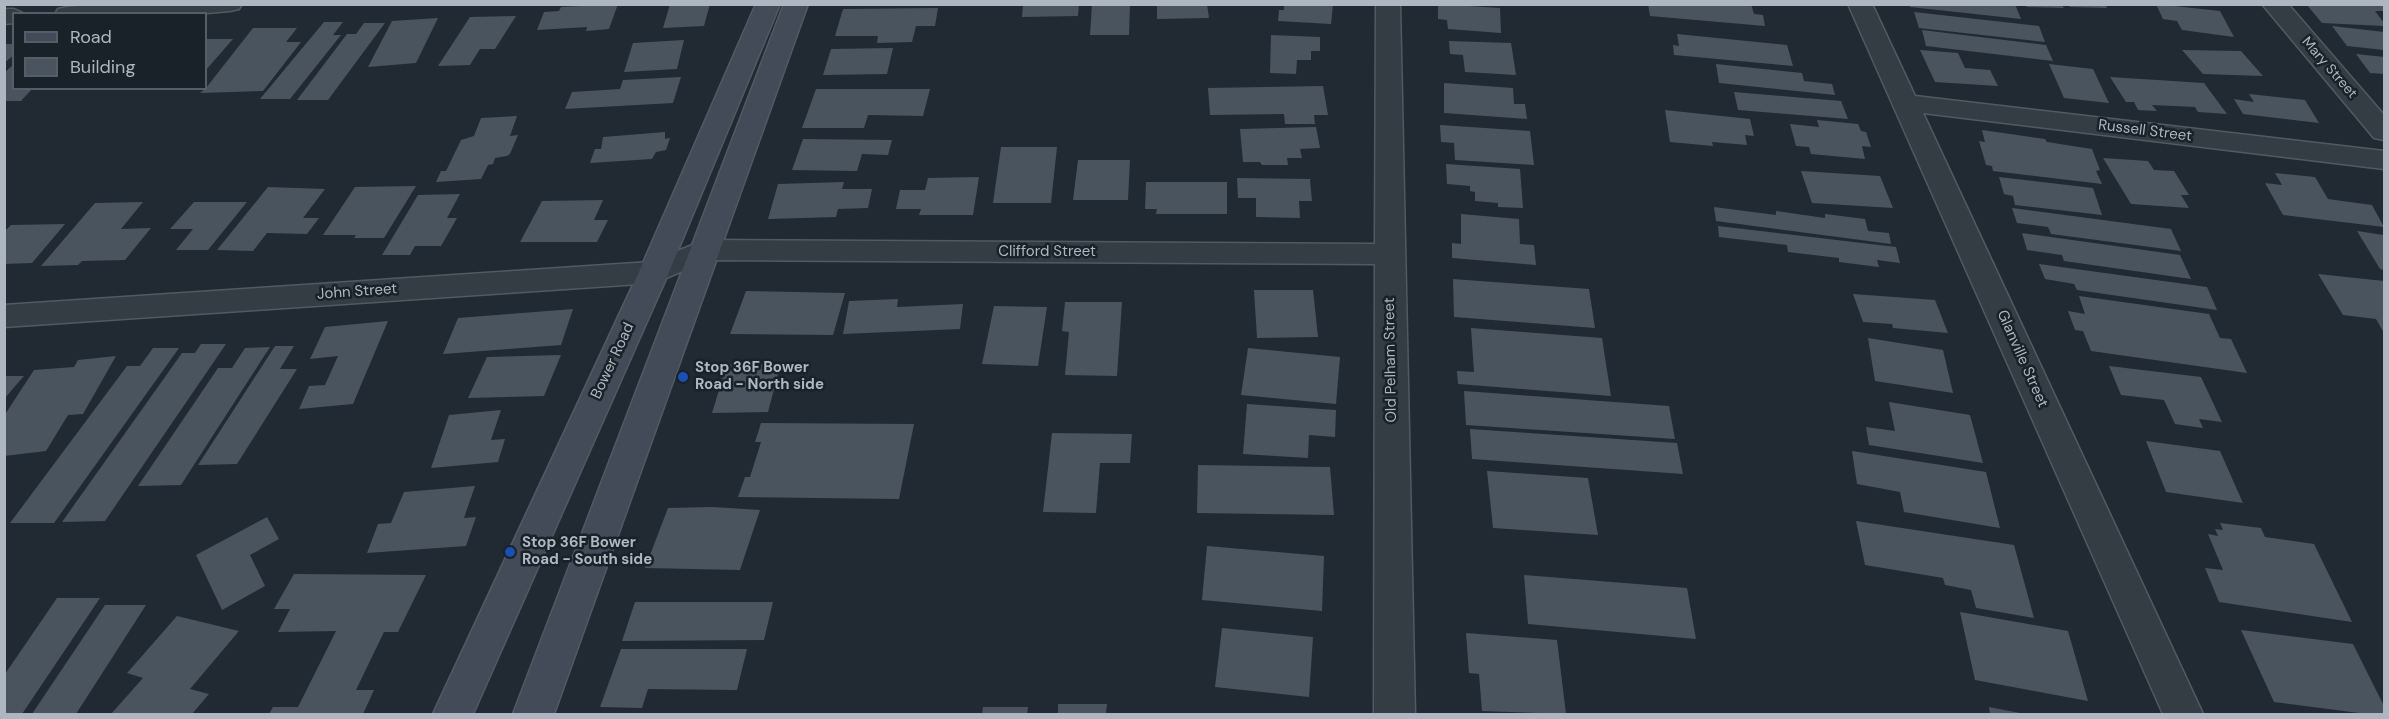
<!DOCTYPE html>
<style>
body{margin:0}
#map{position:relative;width:2389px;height:719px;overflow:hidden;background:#212a33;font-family:"DM Sans",sans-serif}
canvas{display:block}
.frame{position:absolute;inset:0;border:6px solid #aeb7c1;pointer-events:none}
.legend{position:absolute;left:12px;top:12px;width:195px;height:78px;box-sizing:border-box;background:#192129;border:2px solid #555d66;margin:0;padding:8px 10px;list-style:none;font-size:18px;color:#aeb7c1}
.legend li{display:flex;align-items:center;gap:12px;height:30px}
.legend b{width:30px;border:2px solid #555d66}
</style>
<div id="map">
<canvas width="2389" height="719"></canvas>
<div class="frame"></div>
<ul class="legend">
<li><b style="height:8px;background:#424b57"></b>Road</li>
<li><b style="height:16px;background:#49545f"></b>Building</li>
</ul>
</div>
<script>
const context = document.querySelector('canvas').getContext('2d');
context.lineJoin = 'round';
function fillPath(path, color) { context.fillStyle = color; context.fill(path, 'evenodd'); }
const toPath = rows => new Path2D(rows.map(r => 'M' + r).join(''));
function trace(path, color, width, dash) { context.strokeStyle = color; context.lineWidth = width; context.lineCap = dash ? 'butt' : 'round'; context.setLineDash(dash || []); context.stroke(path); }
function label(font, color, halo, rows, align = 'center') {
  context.font = font + ' "DM Sans",sans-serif'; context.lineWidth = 5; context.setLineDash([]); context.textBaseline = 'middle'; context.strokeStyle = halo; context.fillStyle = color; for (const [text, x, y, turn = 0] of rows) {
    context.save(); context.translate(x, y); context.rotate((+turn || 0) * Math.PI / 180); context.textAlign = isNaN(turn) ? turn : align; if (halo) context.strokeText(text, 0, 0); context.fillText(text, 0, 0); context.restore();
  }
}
fillPath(toPath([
 [618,4,609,29,586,31,587,27,537,30,544,12,559,11,561,7],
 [670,4,710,4,704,26,663,28],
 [1023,4,1079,4,1078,16,1022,17],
 [1092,4,1130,4,1129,35,1090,35],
 [1157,4,1207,4,1209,18,1157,19],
 [1284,4,1333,4,1331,24,1278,21,1279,10,1284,10],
 [1438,4,1500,8,1501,33,1448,29,1447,20,1438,19],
 [1648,4,1751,4,1754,14,1763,15,1765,26,1650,16],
 [1909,4,2015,4,2021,19,1910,7],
 [2025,4,2061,4,2064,8,2027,7],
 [2068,4,2105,4,2107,8,2070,7],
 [2156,4,2220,11,2234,37,2182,30,2177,21,2163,19],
 [2306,4,2384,4,2384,11,2375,11,2384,23,2384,26,2322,23],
 [938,8,935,26,916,26,912,42,877,43,878,36,835,36,843,9],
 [1914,12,2039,26,2045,42,1919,28],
 [516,16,495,49,480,49,470,65,438,66,470,17],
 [438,18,416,63,368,67,392,21],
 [324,22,343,22,333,35,341,35,290,99,260,99],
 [364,23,385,23,328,100,297,100,347,34,356,34],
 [2332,26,2384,32,2384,50,2347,46],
 [253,28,297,28,286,42,301,42,263,91,200,93,206,88],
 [1922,30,2046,45,2053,61,1926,46],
 [1677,34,1787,45,1793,66,1674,55,1673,45,1679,46],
 [1271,35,1320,37,1320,51,1311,51,1311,60,1297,60,1296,74,1270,73],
 [206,39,233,39,206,70],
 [684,40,677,69,624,72,633,43],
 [1449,41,1511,43,1516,75,1465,72,1463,55,1450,54],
 [6,44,14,44,14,55,4,63],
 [893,48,887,74,823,75,831,49],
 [1920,50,1958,53,1965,68,1990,70,1998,86,1935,82],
 [2182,50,2241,51,2263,76,2203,74],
 [2356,54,2384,57,2384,74,2370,73],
 [14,64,14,88,33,88,21,101,4,101,4,73],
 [1716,64,1802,73,1804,81,1832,84,1835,95,1719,83],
 [2049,64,2093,69,2109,103,2064,98],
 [681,77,673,103,565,109,572,92,620,89,623,80],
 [2110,77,2204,83,2227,114,2198,112,2195,107,2152,105,2157,111,2138,110,2134,102,2126,102],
 [1444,83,1513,88,1514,104,1525,104,1527,119,1444,113],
 [1323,86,1328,115,1314,115,1315,124,1285,124,1284,114,1210,115,1208,88],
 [816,89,930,89,923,116,868,115,864,128,802,128],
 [1734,92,1841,101,1848,119,1738,110],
 [2249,94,2305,100,2319,123,2243,114,2234,99,2254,102],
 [1665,110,1750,119,1754,136,1745,135,1747,145,1712,142,1713,146,1670,142],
 [517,116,510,136,518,135,510,154,507,156,495,158,493,164,488,165,481,179,436,182,441,171,446,171,461,140,474,136,481,118],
 [1817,120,1858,124,1861,131,1866,132,1871,147,1862,146,1865,159,1811,154,1809,147,1796,146,1790,124,1819,127],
 [1440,125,1530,131,1534,165,1455,160,1454,143,1441,142],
 [1316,127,1320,148,1300,149,1302,158,1287,158,1288,165,1262,165,1260,162,1243,162,1240,129],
 [1982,130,2045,139,2047,142,2092,149,2100,170,2096,171,2102,184,1993,171,1992,166,1986,165,1979,141,1985,142],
 [665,132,665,139,670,138,666,150,656,152,652,159,590,163,595,149,601,149,603,137],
 [803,139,892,140,888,155,862,154,857,171,792,170],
 [1001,147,1057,147,1051,203,993,203],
 [2103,158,2148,161,2154,170,2174,171,2189,195,2181,195,2189,208,2131,204],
 [1078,160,1130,160,1128,200,1073,200],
 [1446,164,1520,169,1523,208,1498,207,1498,203,1475,201,1475,192,1470,191,1470,186,1447,184],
 [1801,171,1880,176,1893,208,1812,203],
 [2275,173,2315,177,2328,199,2372,205,2384,227,2283,215,2265,183,2282,185],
 [979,177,973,215,919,215,921,209,896,209,900,190,925,190,928,178],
 [1999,177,2093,188,2102,215,2015,205,2013,196,2004,194],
 [1237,178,1310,179,1312,201,1299,201,1300,218,1256,217,1256,198,1238,198],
 [844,182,842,189,872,189,868,208,838,209,836,217,768,219,778,184],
 [1146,182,1227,182,1227,214,1156,214,1157,209,1145,209],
 [416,186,384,238,354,238,356,235,323,235,355,187],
 [268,187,325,189,303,218,319,218,307,234,267,233,253,251,217,250],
 [460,194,447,218,457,218,441,246,415,246,410,255,382,255,418,195],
 [603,200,594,220,608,220,597,242,520,242,542,201],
 [143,202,121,229,151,228,125,260,82,261,78,265,41,266,95,203],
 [194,202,247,202,208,250,176,250,193,229,170,229],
 [1714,207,1776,215,1776,211,1825,218,1825,214,1865,219,1868,231,1889,233,1891,244,1716,221],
 [2012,208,2171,229,2181,251,2051,234,2048,227,2017,223],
 [1461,214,1519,219,1520,244,1534,245,1536,265,1452,258,1452,243,1461,244],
 [65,224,32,263,4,264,4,232,11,225],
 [1718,226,1896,247,1900,263,1877,260,1879,267,1839,262,1839,258,1788,252,1787,245,1719,237],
 [2357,231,2384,235,2384,270,2380,269],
 [2022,233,2180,255,2191,279,2064,261,2062,255,2027,250],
 [2039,264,2207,287,2217,310,2077,290,2074,284,2045,279],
 [2318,274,2384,281,2384,333,2376,319,2343,315],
 [1453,279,1589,289,1595,328,1454,317],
 [1254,290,1313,290,1318,337,1257,338],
 [746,291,845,293,833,335,730,334],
 [1853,294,1935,300,1948,333,1893,328,1892,324,1863,322],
 [2079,296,2209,314,2220,338,2231,339,2247,373,2091,351,2083,331,2075,330,2068,311,2085,314],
 [898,299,897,307,963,304,960,329,843,334,849,301],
 [1065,302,1122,302,1117,376,1065,375,1069,332,1062,331],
 [994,306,1047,307,1038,366,982,364],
 [573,309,561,345,443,354,458,318],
 [388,321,353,404,299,409,309,386,325,385,338,356,310,359,325,327],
 [1471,328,1602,338,1611,396,1458,384,1457,371,1474,372],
 [1868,338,1943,350,1953,393,1875,381],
 [201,344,226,344,105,521,62,522,182,353,195,353],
 [275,346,294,346,280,369,297,369,237,464,198,465],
 [270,347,181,485,138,486,218,368,232,368,245,348],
 [153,348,179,348,54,523,10,523,127,366,140,366],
 [1248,348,1340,357,1336,404,1241,395],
 [561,355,544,396,468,398,487,357],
 [116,356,83,414,68,415,46,451,4,456,4,416,34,370,74,367,78,360],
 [781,363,768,412,712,413,727,364],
 [2109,366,2201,377,2222,422,2199,419,2203,428,2175,424,2164,400,2121,395],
 [4,376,24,376,4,399],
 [1464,391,1669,406,1675,439,1466,425],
 [1889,402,1970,415,1983,463,1869,445,1866,427,1895,431],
 [1247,404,1336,410,1335,437,1309,435,1308,458,1243,454],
 [501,410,491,440,505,439,498,462,431,468,449,415],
 [761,423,914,424,899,499,738,497,745,477,750,477,761,442,755,442],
 [1470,429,1677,443,1683,474,1472,459],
 [1052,433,1132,434,1130,463,1100,463,1096,513,1043,512],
 [2146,441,2220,451,2243,503,2166,492],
 [1852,451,1986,472,2000,528,1904,512,1900,492,1857,484],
 [1198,465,1330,467,1334,515,1197,513],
 [1487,471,1588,478,1598,535,1493,528],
 [475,486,464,518,476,517,466,546,367,553,378,524,391,523,404,492],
 [713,507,760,510,740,570,645,568,668,508],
 [267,517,279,539,250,555,265,586,222,610,196,555],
 [1856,521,2014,545,2034,618,1976,608,1971,590,1945,585,1943,578,1865,565],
 [2220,523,2261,528,2265,537,2314,544,2352,622,2219,602,2205,568,2223,570,2208,534,2218,536,2215,529,2223,530],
 [1207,546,1324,556,1322,611,1202,600],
 [294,574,426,575,398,632,384,632,356,690,374,690,363,714,269,714,273,707,298,707,336,631,278,632,290,609,274,609],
 [1524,575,1687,588,1696,639,1528,624],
 [57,598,100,598,22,714,5,714,5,674],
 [635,602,773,602,764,640,622,641],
 [105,605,146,605,76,714,32,714],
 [1960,612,2068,631,2088,701,1975,680],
 [177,616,239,631,190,689,209,694,192,714,111,714,143,678,127,673],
 [1222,628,1313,637,1309,697,1215,687],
 [2241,630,2353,644,2384,706,2384,714,2367,714,2274,702],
 [1466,633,1557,640,1566,714,1482,711,1479,674,1469,673],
 [621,649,747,649,737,690,648,689,642,708,600,707],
 [1058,704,1107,704,1106,714,1058,714],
 [983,707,1028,707,1027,714,982,714],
 [1989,707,2020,713,2020,714,1990,714]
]), '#49545f');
const street = toPath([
 [101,4,242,4,239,9,230,11,195,14,55,14,58,9,67,7,101,4],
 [1376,4,1400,4,1415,714,1374,714,1375,264,709,260,654,283,4,327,4,305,650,262,705,240,1375,244,1376,4],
 [1848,4,1872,4,1915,96,2384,151,2384,169,1923,113,2203,714,2163,714,1848,4],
 [2262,4,2288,4,2384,115,2384,140,2374,138,2262,4],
 [4,9,14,9,25,14,14,14,14,23,4,24,4,9]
]);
const secondary = toPath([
 [756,4,780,4,669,272,473,714,433,714,639,272,756,4],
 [784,4,808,4,554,714,513,714,784,4]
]);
trace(street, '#515a62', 3);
trace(secondary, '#515a62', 3);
fillPath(street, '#343c44');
fillPath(secondary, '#424b57');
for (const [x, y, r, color] of [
 [683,377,6,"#1a4fb4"],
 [510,552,6,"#1a4fb4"]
]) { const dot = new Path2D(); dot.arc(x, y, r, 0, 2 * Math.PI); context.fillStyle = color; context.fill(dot); trace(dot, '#192129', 2); }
label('14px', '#aeb7c1', '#192129', [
 ["Mary Street",2329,68,49]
]);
label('15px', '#aeb7c1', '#192129', [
 ["Russell Street",2145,131,7],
 ["Clifford Street",1047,252],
 ["John Street",357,292,-4],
 ["Glanville Street",2022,359,66],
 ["Old Pelham Street",1391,360,-91],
 ["Bower Road",613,361,-65]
]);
label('bold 15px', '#aeb7c1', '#192129', [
 ["Stop 36F Bower",695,368],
 ["Road - North side",695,385],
 ["Stop 36F Bower",522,543],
 ["Road - South side",522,560]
], 'left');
</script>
